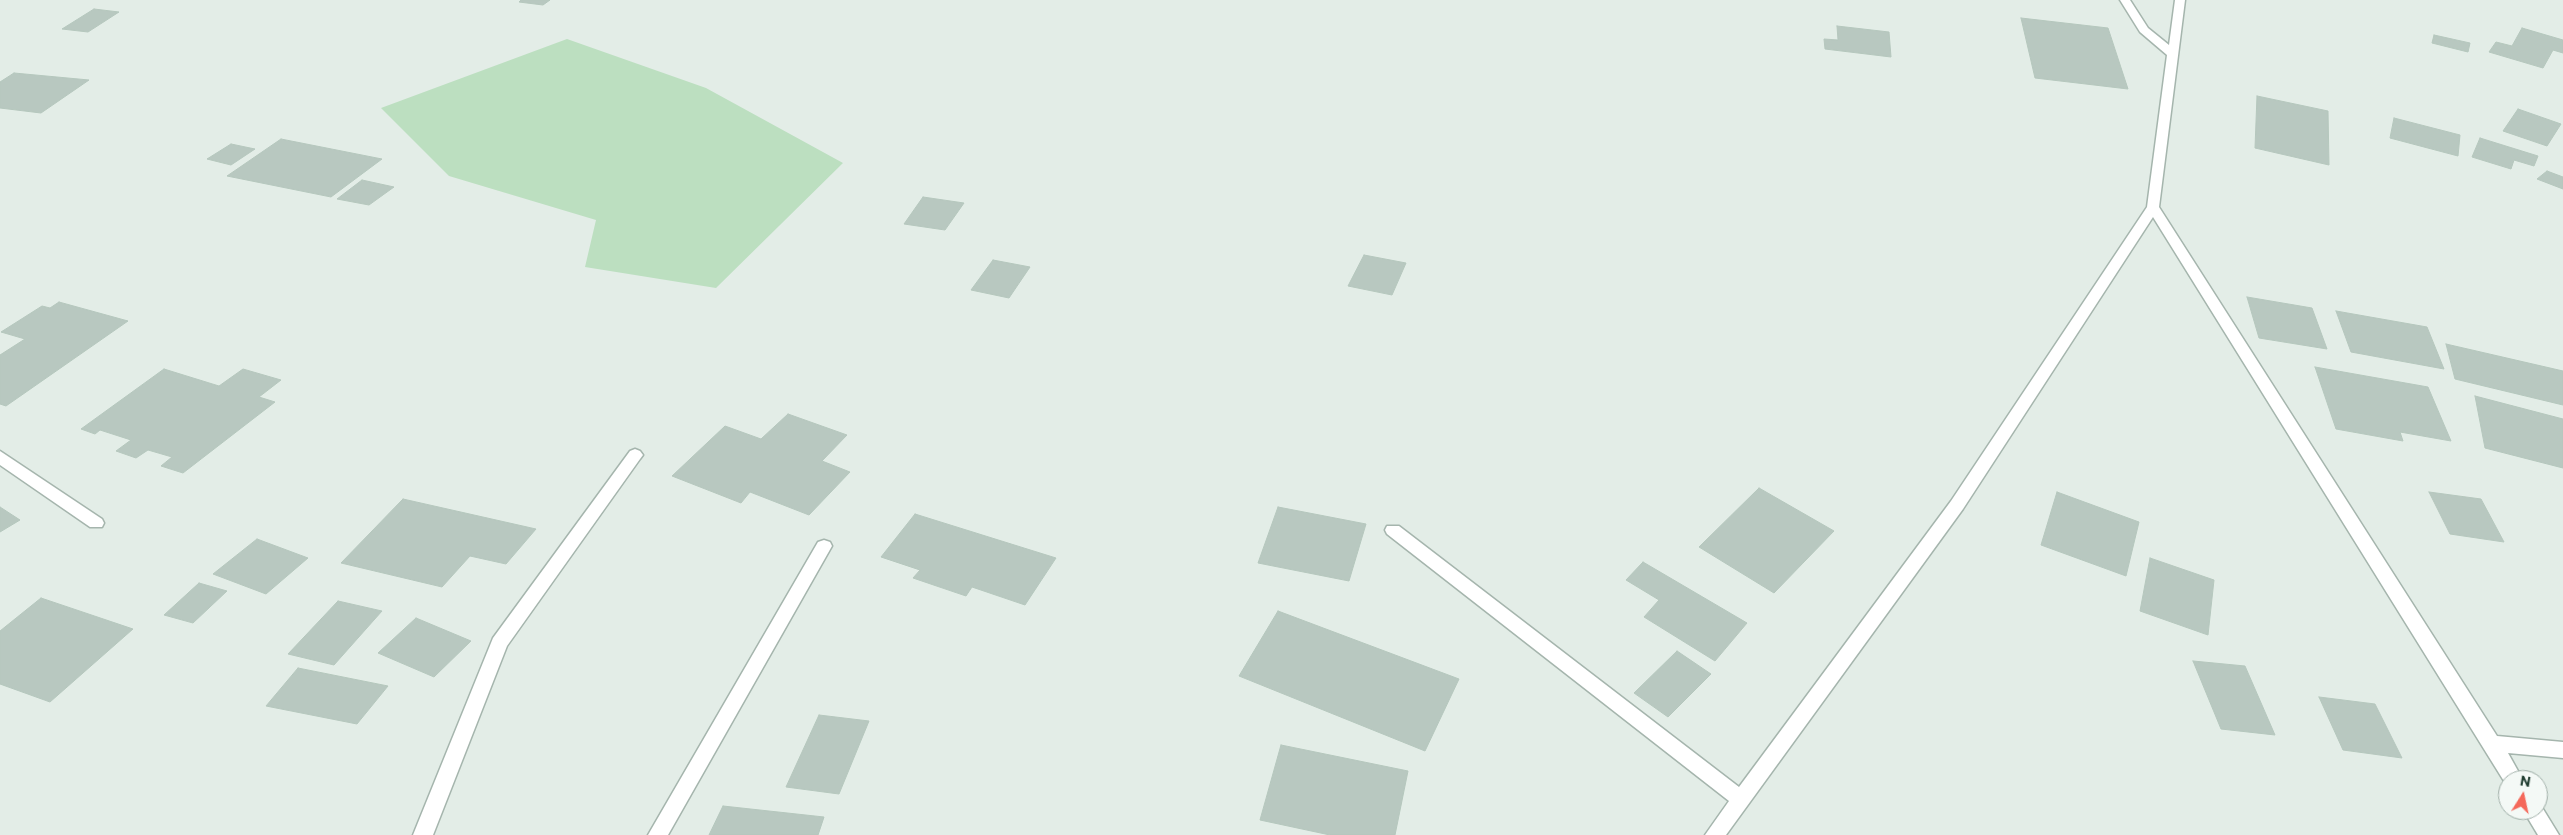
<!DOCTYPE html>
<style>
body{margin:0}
#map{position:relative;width:2563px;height:835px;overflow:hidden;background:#e3ede7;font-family:Commissioner,sans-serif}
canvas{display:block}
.north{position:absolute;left:2498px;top:770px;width:50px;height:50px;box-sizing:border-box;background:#f4f9f6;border:1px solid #a0afa8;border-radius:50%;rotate:10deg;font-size:14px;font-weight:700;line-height:20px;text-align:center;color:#223f33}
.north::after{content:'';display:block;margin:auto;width:18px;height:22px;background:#f4685a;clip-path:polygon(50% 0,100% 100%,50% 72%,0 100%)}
</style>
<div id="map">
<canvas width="2563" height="835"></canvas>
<div class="north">N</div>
</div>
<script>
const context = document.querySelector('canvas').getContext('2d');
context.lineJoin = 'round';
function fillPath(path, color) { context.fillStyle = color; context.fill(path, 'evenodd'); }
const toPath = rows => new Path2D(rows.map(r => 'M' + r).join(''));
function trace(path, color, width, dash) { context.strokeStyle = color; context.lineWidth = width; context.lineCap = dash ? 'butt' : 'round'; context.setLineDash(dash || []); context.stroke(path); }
fillPath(toPath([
 [567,39,706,88,843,163,716,288,585,267,596,220,449,176,381,108]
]), '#bcdfc0');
const building = toPath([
 [521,0,550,0,543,5,519,2,521,0],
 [94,9,119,12,88,32,62,29,94,9],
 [2021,18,2108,28,2128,89,2035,78,2021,18],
 [1837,26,1889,32,1891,57,1825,49,1824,39,1838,40,1837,26],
 [2522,28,2563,40,2563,53,2553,50,2543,68,2489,52,2496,42,2512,46,2522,28],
 [2434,35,2470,43,2468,52,2432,43,2434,35],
 [14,73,89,80,41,113,0,108,0,82,14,73],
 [2257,96,2328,111,2329,165,2255,148,2257,96],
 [2518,109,2561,124,2547,146,2503,131,2518,109],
 [2394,118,2460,135,2458,156,2390,138,2394,118],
 [2480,138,2538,156,2534,166,2514,160,2511,169,2472,157,2480,138],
 [281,139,382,159,331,197,227,176,281,139],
 [231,144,255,149,231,165,207,159,231,144],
 [2547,171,2563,177,2563,189,2537,179,2547,171],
 [362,180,394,187,369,205,337,199,362,180],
 [923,197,964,203,945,230,904,224,923,197],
 [1364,255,1406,263,1392,295,1348,286,1364,255],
 [993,260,1030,267,1009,298,971,290,993,260],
 [2247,297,2312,308,2327,349,2259,338,2247,297],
 [59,302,128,321,6,406,0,404,0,355,25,339,1,332,42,306,50,308,59,302],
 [2336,311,2427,327,2444,369,2351,352,2336,311],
 [2446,344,2563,371,2563,405,2455,379,2446,344],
 [2315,367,2428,387,2451,441,2400,432,2403,441,2336,429,2315,367],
 [164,369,219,386,243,369,281,380,259,397,275,402,183,473,161,466,172,457,148,450,136,458,116,451,131,440,100,430,95,434,81,429,164,369],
 [2475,396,2563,419,2563,468,2485,448,2475,396],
 [788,414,847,435,822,461,850,472,809,515,750,492,741,503,672,476,725,426,761,439,788,414],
 [1759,488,1834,531,1774,593,1699,547,1759,488],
 [2057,492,2139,522,2126,576,2041,545,2057,492],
 [2429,492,2481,499,2504,542,2450,534,2429,492],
 [403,499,536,529,506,564,470,556,442,587,341,563,403,499],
 [0,507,20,520,0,532,0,507],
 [1278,507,1366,524,1349,581,1258,563,1278,507],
 [915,514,1056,558,1025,605,972,587,966,596,913,578,920,570,881,557,915,514],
 [257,539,308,558,266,594,213,574,257,539],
 [2150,558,2214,580,2208,635,2140,611,2150,558],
 [1643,562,1747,623,1715,661,1644,617,1659,600,1626,580,1643,562],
 [199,583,227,591,193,623,164,615,199,583],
 [41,598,133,629,50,702,0,684,0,631,41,598],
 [338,601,382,611,334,665,288,654,338,601],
 [1278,611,1459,679,1425,751,1239,676,1278,611],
 [416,618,471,641,434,677,378,653,416,618],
 [1677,651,1711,674,1668,717,1634,693,1677,651],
 [2193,661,2245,666,2275,735,2221,729,2193,661],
 [298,668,388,686,357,724,266,706,298,668],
 [2319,697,2375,704,2402,758,2343,750,2319,697],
 [819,715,869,721,839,794,786,787,819,715],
 [1281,745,1408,771,1395,835,1330,835,1260,820,1281,745],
 [723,806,824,817,818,835,709,835,723,806]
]);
fillPath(building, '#b8c8c0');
trace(building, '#b5c7bd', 1);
const minor = toPath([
 [2120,0,2130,0,2148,28,2169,45,2175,0,2185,0,2159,207,2497,736,2563,742,2563,758,2508,753,2523,780,2508,780,2507,786,2153,217,1963,509,1726,835,1705,835,1729,801,1387,534,1385,530,1387,526,1399,526,1739,787,1951,501,2147,207,2167,55,2140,32,2120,0],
 [635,449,640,451,643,455,640,459,507,646,433,835,413,835,493,638,630,451,635,449],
 [0,451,102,519,104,523,102,527,90,527,0,465,0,451],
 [824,540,830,542,832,546,668,835,648,835,818,542,824,540],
 [2538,803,2540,804,2559,835,2538,835,2523,810,2538,810,2538,803]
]);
trace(minor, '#a5b5ad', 3);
fillPath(minor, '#fff');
</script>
